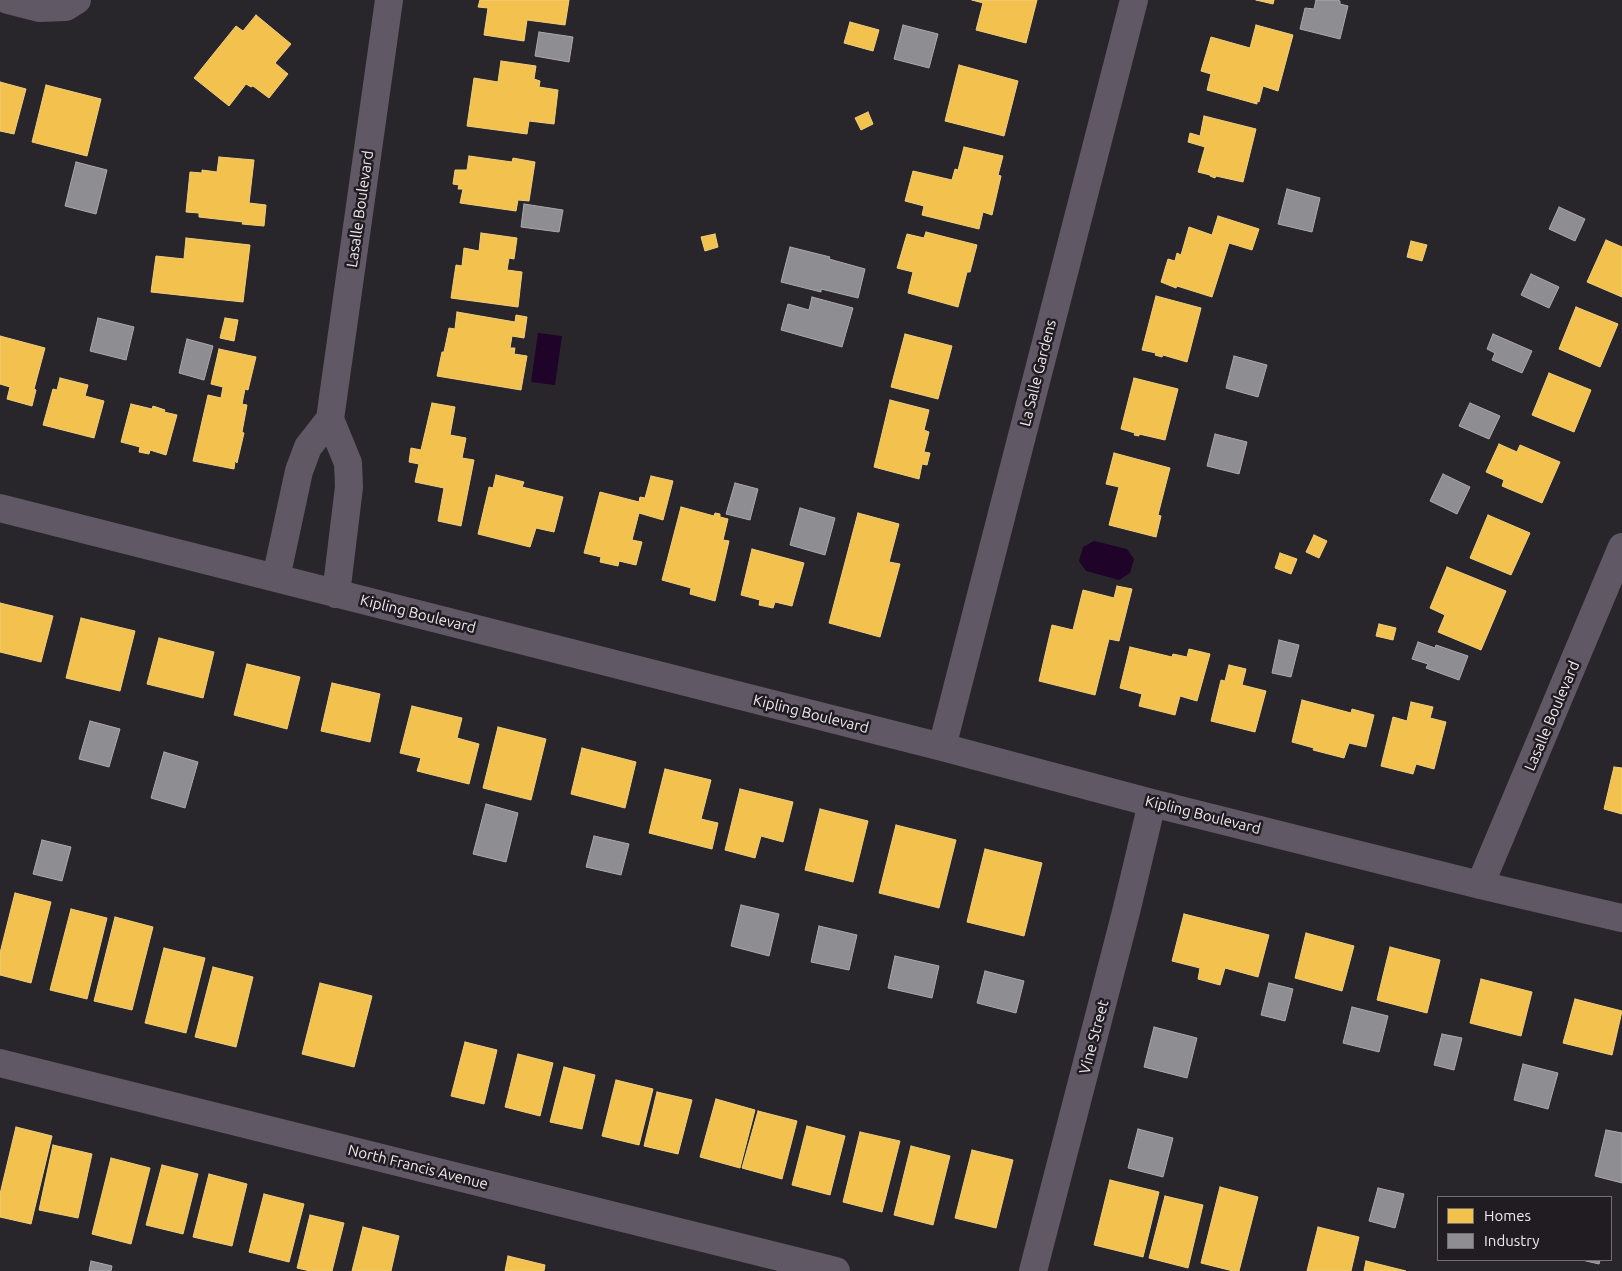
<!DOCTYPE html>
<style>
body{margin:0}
#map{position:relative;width:1622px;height:1271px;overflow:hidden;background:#29262b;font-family:Ubuntu,sans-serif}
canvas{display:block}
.legend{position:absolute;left:1437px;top:1196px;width:175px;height:65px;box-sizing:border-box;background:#211c22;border:1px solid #736f74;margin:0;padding:6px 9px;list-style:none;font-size:15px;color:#eeebef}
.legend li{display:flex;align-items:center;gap:10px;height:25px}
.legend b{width:25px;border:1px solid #736f74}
</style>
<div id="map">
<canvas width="1622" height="1271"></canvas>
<ul class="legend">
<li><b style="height:14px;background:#f2c14e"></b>Homes</li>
<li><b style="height:14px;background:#8d8d92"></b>Industry</li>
</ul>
</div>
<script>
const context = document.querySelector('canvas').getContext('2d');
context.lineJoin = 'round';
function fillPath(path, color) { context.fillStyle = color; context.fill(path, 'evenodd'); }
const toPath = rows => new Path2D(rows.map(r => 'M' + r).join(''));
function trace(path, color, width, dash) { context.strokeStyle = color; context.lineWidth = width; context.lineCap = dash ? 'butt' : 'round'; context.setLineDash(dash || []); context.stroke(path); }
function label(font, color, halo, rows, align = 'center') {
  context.font = font + ' Ubuntu,sans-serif'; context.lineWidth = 5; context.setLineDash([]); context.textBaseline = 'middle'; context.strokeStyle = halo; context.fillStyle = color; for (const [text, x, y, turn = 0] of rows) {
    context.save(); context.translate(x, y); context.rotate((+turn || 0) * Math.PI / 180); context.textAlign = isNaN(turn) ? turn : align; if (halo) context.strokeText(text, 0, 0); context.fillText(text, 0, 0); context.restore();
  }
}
fillPath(toPath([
 [538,333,562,336,555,385,531,382],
 [1094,541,1127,549,1134,559,1130,573,1119,580,1086,571,1079,561,1083,547]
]), '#1f0328');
const homes = toPath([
 [480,0,569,0,565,25,527,20,524,41,484,35,488,8,478,7,480,0],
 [972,0,1037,0,1026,43,976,30,983,3,972,0],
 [1256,0,1274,0,1273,4,1256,0],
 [256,15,291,44,275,63,288,74,269,98,253,86,251,87,246,84,229,106,194,78,236,26,243,31,256,15],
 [850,22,879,30,873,51,844,43,850,22],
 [1256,25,1293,35,1278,91,1263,86,1259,102,1257,101,1257,104,1207,90,1211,74,1201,71,1211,37,1250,48,1256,25],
 [501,61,536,66,534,79,540,81,539,87,558,90,554,124,529,121,527,134,467,126,474,78,498,82,501,61],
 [959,65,1018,81,1004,136,945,121,959,65],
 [0,82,26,89,14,134,0,131,0,82],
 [46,85,101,99,87,156,32,142,46,85],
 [868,112,873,124,861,130,855,118,868,112],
 [1204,116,1256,129,1243,182,1216,176,1215,178,1210,176,1210,175,1198,172,1205,147,1188,142,1190,133,1200,136,1204,116],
 [964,147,1003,156,998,175,1001,176,992,215,983,212,979,229,922,215,924,206,905,201,913,171,952,180,955,169,958,170,964,147],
 [469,156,512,162,513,158,535,162,529,201,518,200,516,211,460,203,463,189,458,189,459,185,453,184,455,170,467,170,469,156],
 [219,157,254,160,249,203,266,205,264,226,242,224,243,222,199,217,199,213,186,212,190,172,202,173,202,170,217,172,219,157],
 [1218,216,1259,229,1252,250,1229,243,1212,297,1177,286,1176,288,1161,282,1168,259,1175,261,1177,253,1181,255,1189,227,1212,235,1218,216],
 [926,232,977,245,970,272,967,272,958,307,908,293,913,272,897,268,907,234,924,238,926,232],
 [481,233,517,238,514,259,509,258,507,270,522,272,518,307,451,298,456,265,462,266,464,248,479,251,481,233],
 [715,234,718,247,705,251,701,237,715,234],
 [186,238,250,245,243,302,151,292,156,256,184,259,186,238],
 [1606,240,1622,247,1622,297,1587,282,1606,240],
 [1411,241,1427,245,1422,261,1407,257,1411,241],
 [1156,296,1201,308,1187,362,1163,355,1162,357,1155,355,1156,353,1142,350,1156,296],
 [1576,307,1618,324,1600,367,1559,349,1576,307],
 [457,312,515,322,516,315,527,317,524,338,512,336,510,348,515,348,514,354,527,356,521,390,437,376,442,352,444,352,449,328,455,329,457,312],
 [225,318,238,320,234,341,220,338,225,318],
 [905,334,952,346,938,399,891,387,905,334],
 [0,336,45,348,34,389,36,390,32,406,7,399,10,387,0,384,0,336],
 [219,349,256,357,248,390,245,389,242,404,247,405,242,432,244,433,237,463,235,461,234,469,193,461,208,395,221,398,223,387,211,384,219,349],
 [1549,373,1591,390,1574,432,1532,415,1549,373],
 [60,378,88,385,85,396,104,401,94,438,43,425,53,389,57,390,60,378],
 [1134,378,1178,389,1165,440,1139,434,1139,436,1134,435,1135,433,1121,429,1134,378],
 [890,400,929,410,924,430,929,432,924,452,930,453,927,465,922,464,919,479,874,467,890,400],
 [432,403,455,407,450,435,466,438,462,458,474,460,461,526,438,521,444,488,415,482,419,464,409,462,411,448,421,450,432,403],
 [131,404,152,409,153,406,165,410,164,412,177,415,166,455,150,450,149,454,139,452,140,447,121,442,131,404],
 [1499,444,1517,452,1520,445,1560,462,1542,503,1502,486,1504,480,1486,472,1499,444],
 [1114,453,1170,468,1158,515,1161,516,1156,537,1109,525,1119,487,1106,484,1114,453],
 [496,475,524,482,522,487,563,497,554,532,536,528,530,547,478,534,489,487,493,488,496,475],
 [651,476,673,481,663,520,639,513,632,540,642,542,636,565,619,561,618,566,600,562,601,557,584,553,600,492,639,502,640,497,645,498,651,476],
 [681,507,714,516,715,513,720,514,720,517,728,519,723,540,729,541,715,601,690,594,691,588,662,580,681,507],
 [858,513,899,524,889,562,900,564,880,637,829,623,858,513],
 [1488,515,1530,533,1511,575,1470,558,1488,515],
 [1314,535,1327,541,1319,558,1306,552,1314,535],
 [752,549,804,563,792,606,775,602,773,608,759,605,760,600,741,595,752,549],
 [1280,553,1297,559,1291,574,1275,568,1280,553],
 [1447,567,1506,591,1481,650,1438,632,1445,615,1430,608,1447,567],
 [1117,586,1132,589,1119,641,1109,639,1095,695,1039,681,1052,625,1073,630,1083,590,1114,598,1117,586],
 [0,603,53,616,41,662,0,652,0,603],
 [81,618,135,631,120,691,66,678,81,618],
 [1379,624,1396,628,1393,640,1376,636,1379,624],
 [159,638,214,652,203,698,147,684,159,638],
 [1130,647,1172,657,1173,654,1187,657,1189,649,1210,654,1197,701,1180,696,1175,715,1139,706,1142,694,1120,688,1130,647],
 [247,664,300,677,287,729,234,715,247,664],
 [1229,665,1246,669,1242,685,1266,691,1255,732,1211,721,1221,680,1225,681,1229,665],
 [332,683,380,694,370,742,321,731,332,683],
 [1302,700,1351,713,1352,709,1374,715,1366,747,1349,743,1344,758,1313,750,1314,748,1292,742,1302,700],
 [1411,702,1433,707,1430,718,1446,722,1434,769,1416,764,1413,774,1381,766,1393,717,1407,721,1411,702],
 [412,706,462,718,457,738,479,744,469,784,417,771,421,758,400,753,412,706],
 [498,727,546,739,531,800,483,788,498,727],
 [582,748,636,762,625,808,571,794,582,748],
 [1614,767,1622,768,1622,814,1604,809,1614,767],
 [665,769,711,780,701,819,718,823,712,849,649,833,665,769],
 [740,789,793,802,783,842,761,836,755,858,725,850,740,789],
 [820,809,868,821,853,882,805,870,820,809],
 [896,825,956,840,939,908,879,893,896,825],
 [985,849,1042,863,1024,936,967,922,985,849],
 [15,893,51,902,31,983,0,975,0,953,15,893],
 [71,909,107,918,87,999,50,990,71,909],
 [1184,914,1269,935,1258,977,1225,968,1220,985,1198,979,1200,968,1172,961,1184,914],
 [115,917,153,927,132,1010,94,1001,115,917],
 [1306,933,1354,946,1342,991,1295,978,1306,933],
 [1390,947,1440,960,1427,1013,1377,1000,1390,947],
 [164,948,205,958,186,1033,145,1023,164,948],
 [213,967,253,977,236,1047,195,1037,213,967],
 [1481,979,1532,992,1521,1036,1470,1023,1481,979],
 [320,983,372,996,354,1067,302,1054,320,983],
 [1575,999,1622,1011,1612,1055,1563,1043,1575,999],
 [465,1042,497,1050,484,1104,451,1096,465,1042],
 [518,1054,553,1063,540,1116,505,1107,518,1054],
 [564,1067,595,1075,582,1129,550,1122,564,1067],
 [616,1080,653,1089,639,1145,602,1136,616,1080],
 [657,1092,692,1100,678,1154,644,1146,657,1092],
 [716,1099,755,1110,740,1168,700,1157,716,1099],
 [758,1111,797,1121,782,1179,742,1168,758,1111],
 [807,1126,845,1136,830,1195,792,1185,807,1126],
 [16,1127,52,1136,31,1224,0,1217,0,1194,16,1127],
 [860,1132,900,1141,882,1212,843,1202,860,1132],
 [53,1145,92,1154,78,1218,39,1210,53,1145],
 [911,1146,950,1156,933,1225,894,1215,911,1146],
 [972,1150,1013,1160,996,1228,955,1218,972,1150],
 [111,1158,150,1168,131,1244,92,1234,111,1158],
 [162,1165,198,1174,183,1234,146,1225,162,1165],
 [209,1174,247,1184,232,1246,193,1237,209,1174],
 [1110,1180,1159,1192,1143,1257,1094,1245,1110,1180],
 [1220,1187,1258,1197,1239,1271,1233,1271,1201,1263,1220,1187],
 [264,1194,304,1204,289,1262,249,1252,264,1194],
 [1165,1196,1203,1205,1188,1268,1149,1258,1165,1196],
 [310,1215,344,1223,332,1271,310,1271,297,1268,310,1215],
 [363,1227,399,1236,391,1271,352,1271,363,1227],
 [1318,1227,1359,1237,1351,1271,1307,1271,1318,1227],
 [508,1256,545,1265,544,1271,505,1271,508,1256],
 [1366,1261,1406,1271,1364,1271,1366,1261]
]);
fillPath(homes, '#f2c14e');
trace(homes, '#f1ce7e', 1);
const industry = toPath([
 [1316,0,1337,0,1340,1,1340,4,1348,6,1340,39,1300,29,1305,8,1314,9,1316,0],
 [903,25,938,34,929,68,894,59,903,25],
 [539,32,573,37,569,62,535,56,539,32],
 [76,162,107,170,96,214,65,206,76,162],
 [1287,189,1320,198,1312,232,1278,224,1287,189],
 [524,204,563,210,559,232,521,227,524,204],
 [1559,207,1585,219,1575,241,1549,229,1559,207],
 [790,247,830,257,829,259,865,269,858,298,821,289,821,292,781,282,790,247],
 [1531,274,1559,287,1549,308,1521,295,1531,274],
 [812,297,853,308,842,347,781,330,788,304,809,310,812,297],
 [98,318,134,327,126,360,90,351,98,318],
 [1493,334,1532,351,1522,373,1492,360,1495,353,1487,349,1493,334],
 [187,339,213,346,204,380,179,373,187,339],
 [1234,356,1267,365,1258,397,1226,388,1234,356],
 [1470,403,1500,416,1489,439,1459,426,1470,403],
 [1215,434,1247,442,1239,474,1207,466,1215,434],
 [1443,474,1470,487,1457,514,1430,501,1443,474],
 [735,483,758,489,750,520,726,514,735,483],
 [800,508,835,518,825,555,790,545,800,508],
 [1279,640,1299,645,1291,677,1272,673,1279,640],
 [1418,642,1435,648,1436,645,1468,656,1459,680,1426,668,1428,664,1412,659,1418,642],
 [90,721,120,729,109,767,79,759,90,721],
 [164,752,198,762,185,808,151,798,164,752],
 [486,804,518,813,506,862,473,854,486,804],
 [594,836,629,844,621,875,586,867,594,836],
 [42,840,71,847,62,881,33,874,42,840],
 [741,905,779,914,769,956,731,946,741,905],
 [819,926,857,935,849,970,811,962,819,926],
 [895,956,939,966,932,998,888,988,895,956],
 [985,971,1024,981,1016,1013,977,1003,985,971],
 [1269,983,1293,989,1285,1021,1261,1015,1269,983],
 [1352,1007,1388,1016,1379,1052,1343,1043,1352,1007],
 [1154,1027,1197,1038,1187,1078,1144,1067,1154,1027],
 [1442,1034,1462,1038,1454,1070,1434,1065,1442,1034],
 [1523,1064,1558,1073,1548,1109,1514,1100,1523,1064],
 [1138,1129,1173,1138,1163,1177,1128,1168,1138,1129],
 [1606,1130,1622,1133,1622,1183,1595,1176,1606,1130],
 [1378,1188,1404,1194,1395,1228,1369,1221,1378,1188],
 [1582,1260,1600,1260,1599,1264,1582,1260],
 [91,1261,112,1266,111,1271,89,1271,91,1261]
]);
fillPath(industry, '#8d8d92');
trace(industry, '#aaa9ae', 1);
trace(toPath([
 [8,0,39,8,66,7,77,0],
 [0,508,942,747,1152,803,1480,885,1622,918],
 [276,578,299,471,308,447,330,419],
 [336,594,349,487,348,463,330,419,389,0],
 [942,747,1134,0],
 [1480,885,1622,547],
 [0,1063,836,1271],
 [1033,1271,1126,912,1152,803]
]), '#615865', 28);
label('15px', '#eeebef', '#211c22', [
 ["Lasalle Boulevard",360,209,-82],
 ["La Salle Gardens",1038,373,-76],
 ["Kipling Boulevard",418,614,14],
 ["Kipling Boulevard",811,714,14],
 ["Lasalle Boulevard",1552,716,-67],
 ["Kipling Boulevard",1203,815,14],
 ["Vine Street",1094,1037,-75],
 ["North Francis Avenue",418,1167,14]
]);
</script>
